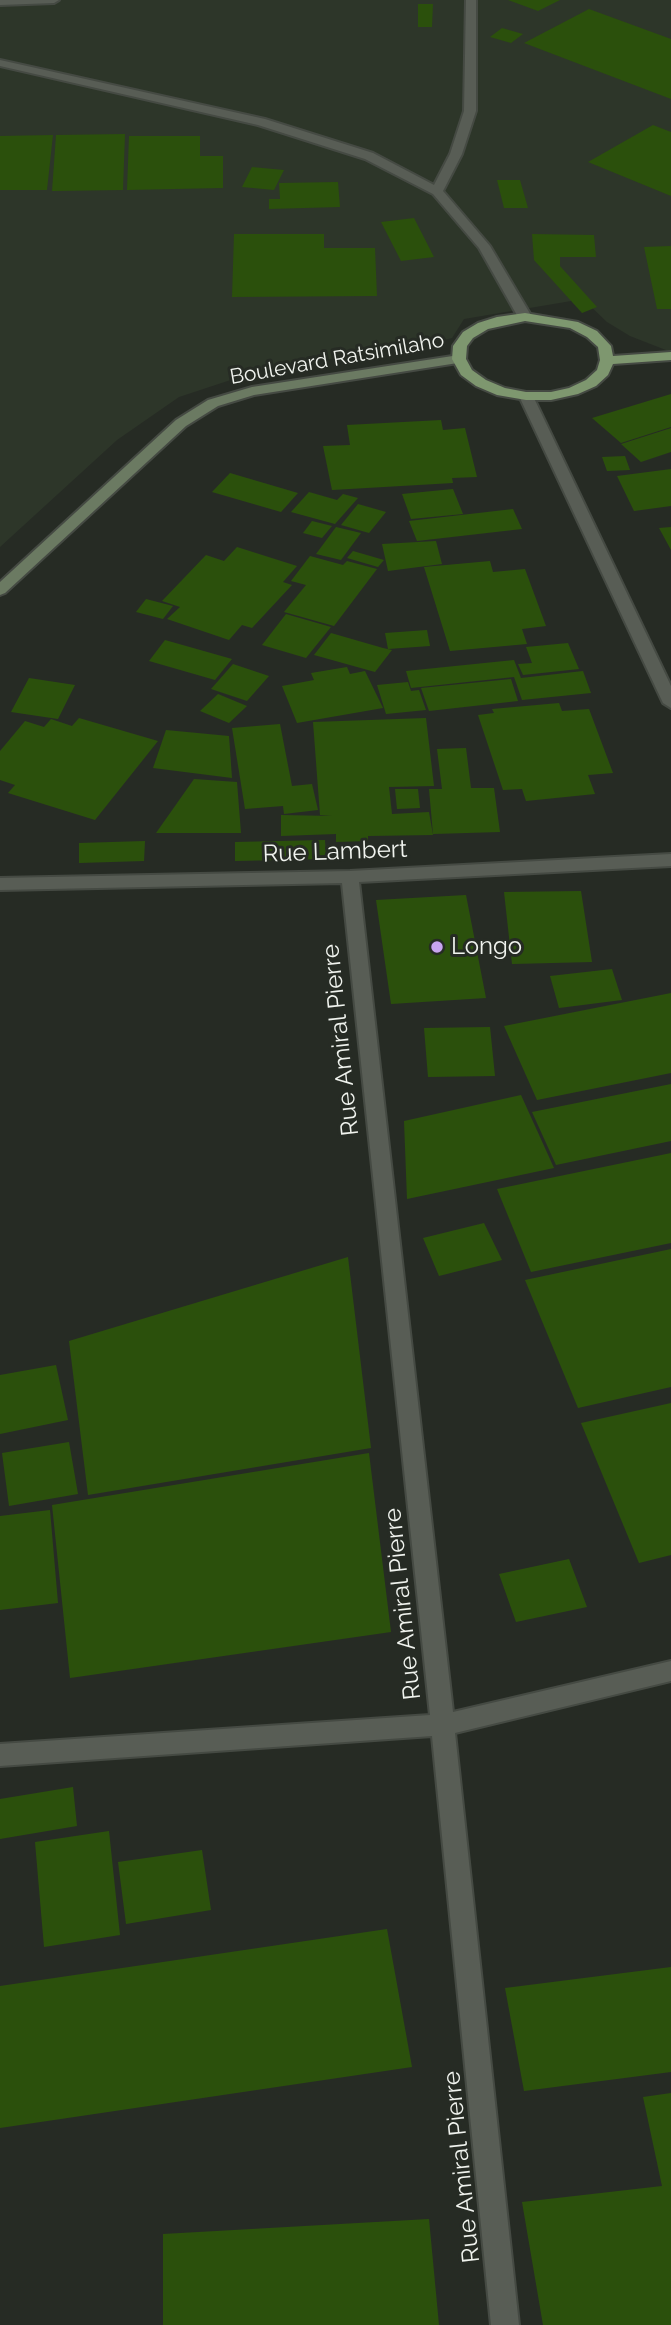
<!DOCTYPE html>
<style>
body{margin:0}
canvas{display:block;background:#262b24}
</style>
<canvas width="671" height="2325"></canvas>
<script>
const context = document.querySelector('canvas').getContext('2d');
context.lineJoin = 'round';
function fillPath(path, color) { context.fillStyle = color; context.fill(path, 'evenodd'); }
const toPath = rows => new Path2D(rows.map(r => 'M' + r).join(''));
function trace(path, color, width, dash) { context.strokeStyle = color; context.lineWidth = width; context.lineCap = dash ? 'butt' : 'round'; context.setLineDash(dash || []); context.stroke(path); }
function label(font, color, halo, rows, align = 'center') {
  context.font = font + ' Raleway,sans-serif'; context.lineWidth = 6; context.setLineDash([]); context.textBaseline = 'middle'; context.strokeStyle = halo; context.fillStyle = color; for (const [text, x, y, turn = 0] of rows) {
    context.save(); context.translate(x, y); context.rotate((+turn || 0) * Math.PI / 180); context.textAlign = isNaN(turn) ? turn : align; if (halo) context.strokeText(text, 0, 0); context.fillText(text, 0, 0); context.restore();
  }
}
fillPath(toPath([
 [0,0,671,0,671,352,630,336,607,322,583,299,464,319,452,338,420,346,372,355,279,364,179,397,117,440,0,547]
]), '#2d3629');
fillPath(toPath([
 [508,0,560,0,538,11],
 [418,4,433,4,432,27,418,27],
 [589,9,671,39,671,99,524,43],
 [502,28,523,34,511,43,490,37],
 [653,125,671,132,671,196,588,162],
 [125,134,123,190,52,191,56,135],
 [53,135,47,190,0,190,0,136],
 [129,136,200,136,200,156,223,156,223,188,127,190],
 [252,167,284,170,274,190,242,187],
 [497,180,520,180,528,208,504,208],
 [338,182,340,207,269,209,269,199,280,199,279,183],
 [414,218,434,257,401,261,381,222],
 [234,234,324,234,324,248,375,248,377,296,232,297],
 [532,234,594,235,596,257,560,257,560,266,597,307,582,313,534,260],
 [671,246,671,309,657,309,644,247],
 [671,394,671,427,621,443,592,418],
 [441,420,443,430,465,428,477,477,452,478,453,483,332,490,323,446,350,445,347,425],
 [671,428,671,452,641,462,621,444],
 [625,456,630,470,607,471,602,457],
 [671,469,671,506,634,511,617,476],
 [230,473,298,493,281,512,212,492],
 [453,489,463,514,411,519,402,494],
 [309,492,337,500,343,494,358,498,335,524,291,512],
 [358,504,386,512,369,533,341,525],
 [513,509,522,529,417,541,409,521],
 [312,521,332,526,322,538,303,533],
 [336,527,361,533,341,560,316,554],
 [671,527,671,550,659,528],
 [436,541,442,564,388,571,382,544],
 [237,547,297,566,283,582,292,585,252,628,242,625,229,640,167,619,180,607,162,601,206,555,224,561],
 [353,551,384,560,378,567,347,558],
 [310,556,343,565,347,561,377,569,334,626,284,612,306,585,291,581],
 [490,561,493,572,525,569,546,626,522,629,527,644,450,651,424,567],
 [146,599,173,606,163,619,136,612],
 [286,614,331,627,306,658,262,645],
 [427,630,430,646,388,649,385,633],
 [331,633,383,648,392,650,375,672,314,655],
 [165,640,232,659,215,680,149,661],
 [568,643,579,669,523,675,518,664,532,663,526,647],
 [514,660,521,678,583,671,591,693,522,700,514,677,411,688,406,671],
 [233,664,269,676,247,701,211,689],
 [347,667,350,674,365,671,383,708,297,723,282,686,314,680,311,673],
 [29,678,75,685,58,719,11,712],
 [511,679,518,701,429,711,421,688],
 [408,682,411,691,419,690,426,710,386,714,377,685],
 [218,694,247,706,229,723,200,711],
 [559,703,562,711,589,709,613,773,588,775,595,794,526,801,522,789,503,790,478,715,494,713,492,709],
 [79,718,158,741,95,820,8,793,15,785,0,780,0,751,25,721,44,727,51,719,72,726],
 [426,718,434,786,389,787,392,814,429,812,433,835,368,836,368,841,336,842,336,834,281,836,281,815,332,816,320,815,313,722],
 [280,724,292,786,312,784,318,810,284,814,283,806,245,809,232,728],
 [166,730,229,736,232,778,153,768],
 [466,748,471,788,494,788,500,832,433,834,429,789,442,789,437,749],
 [194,779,237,782,241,833,156,833],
 [395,789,418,789,420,808,397,809],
 [325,840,326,859,235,861,235,842],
 [145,841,144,861,79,863,79,843],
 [581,891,592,962,512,964,504,892],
 [466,895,486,998,391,1004,376,900],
 [612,969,622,1000,559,1008,550,976],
 [671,993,671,1073,537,1100,504,1026],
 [490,1027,495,1076,428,1077,424,1028],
 [671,1084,671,1141,556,1165,532,1112],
 [521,1095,554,1168,407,1199,404,1121],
 [671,1153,671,1243,531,1272,497,1189],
 [484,1223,502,1260,439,1276,423,1238],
 [671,1249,671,1387,578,1408,525,1280],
 [348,1257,371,1448,88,1495,69,1341],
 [56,1365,68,1420,0,1434,0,1375],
 [671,1403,671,1555,639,1563,581,1423],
 [69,1442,78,1494,9,1506,2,1453],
 [369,1453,391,1632,70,1678,52,1505],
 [50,1510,58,1603,0,1610,0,1516],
 [569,1559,587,1607,516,1622,499,1574],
 [73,1787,77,1826,0,1839,0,1799],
 [109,1831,120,1935,44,1947,35,1842],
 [202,1850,211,1910,126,1924,118,1862],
 [387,1929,412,2067,0,2128,0,1986],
 [671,1967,671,2072,524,2091,505,1988],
 [671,2093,671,2325,543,2325,522,2202,662,2186,643,2097],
 [429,2219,439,2325,163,2325,163,2234]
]), '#2b500c');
const service = toPath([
 [0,0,59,0,54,3,0,5,0,0],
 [466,0,476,0,476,111,462,154,443,191,490,246,532,317,525,321,518,317,479,248,433,194,365,159,258,125,0,66,0,60,265,119,373,153,434,185,450,154,464,111,466,0]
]);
const minor = toPath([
 [526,392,533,396,671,686,671,708,663,703,519,396,526,392],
 [671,854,671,866,359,882,453,1712,671,1661,671,1681,455,1733,519,2325,491,2325,432,1736,0,1766,0,1744,430,1715,342,883,0,890,0,878,350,871,671,854]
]);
const secondary = toPath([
 [459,355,466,359,464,362,254,395,218,406,186,426,5,593,0,595,0,582,176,420,208,400,252,387,459,355]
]);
const primary = toPath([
 [525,313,578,322,597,331,611,346,613,356,671,352,671,360,613,364,608,375,596,386,578,394,551,400,526,400,497,395,476,386,461,375,452,359,453,346,463,332,478,323,497,317,525,313],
 [525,321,570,328,587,337,598,347,600,360,597,370,586,380,569,388,551,392,526,392,505,388,486,380,472,370,466,359,467,346,473,338,488,329,525,321]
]);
trace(service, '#454a43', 4);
trace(minor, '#454a43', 4);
trace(secondary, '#454a43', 4);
trace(primary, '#454a43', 4);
fillPath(service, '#585d55');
fillPath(minor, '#585d55');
fillPath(secondary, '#6b7a62');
fillPath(primary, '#7e976f');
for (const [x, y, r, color] of [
 [437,947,7,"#c8a5ef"]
]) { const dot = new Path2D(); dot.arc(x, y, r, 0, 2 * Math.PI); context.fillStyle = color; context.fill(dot); trace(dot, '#262b24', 2.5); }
label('21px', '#f0f3ee', '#262b24', [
 ["Boulevard Ratsimilaho",337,359,-10]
]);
label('24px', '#f0f3ee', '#262b24', [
 ["Rue Lambert",335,852,-2],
 ["Rue Amiral Pierre",341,1040,-96],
 ["Rue Amiral Pierre",403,1604,-96],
 ["Rue Amiral Pierre",462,2167,-96]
]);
label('24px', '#f0f3ee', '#262b24', [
 ["Longo",451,947]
], 'left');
</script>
